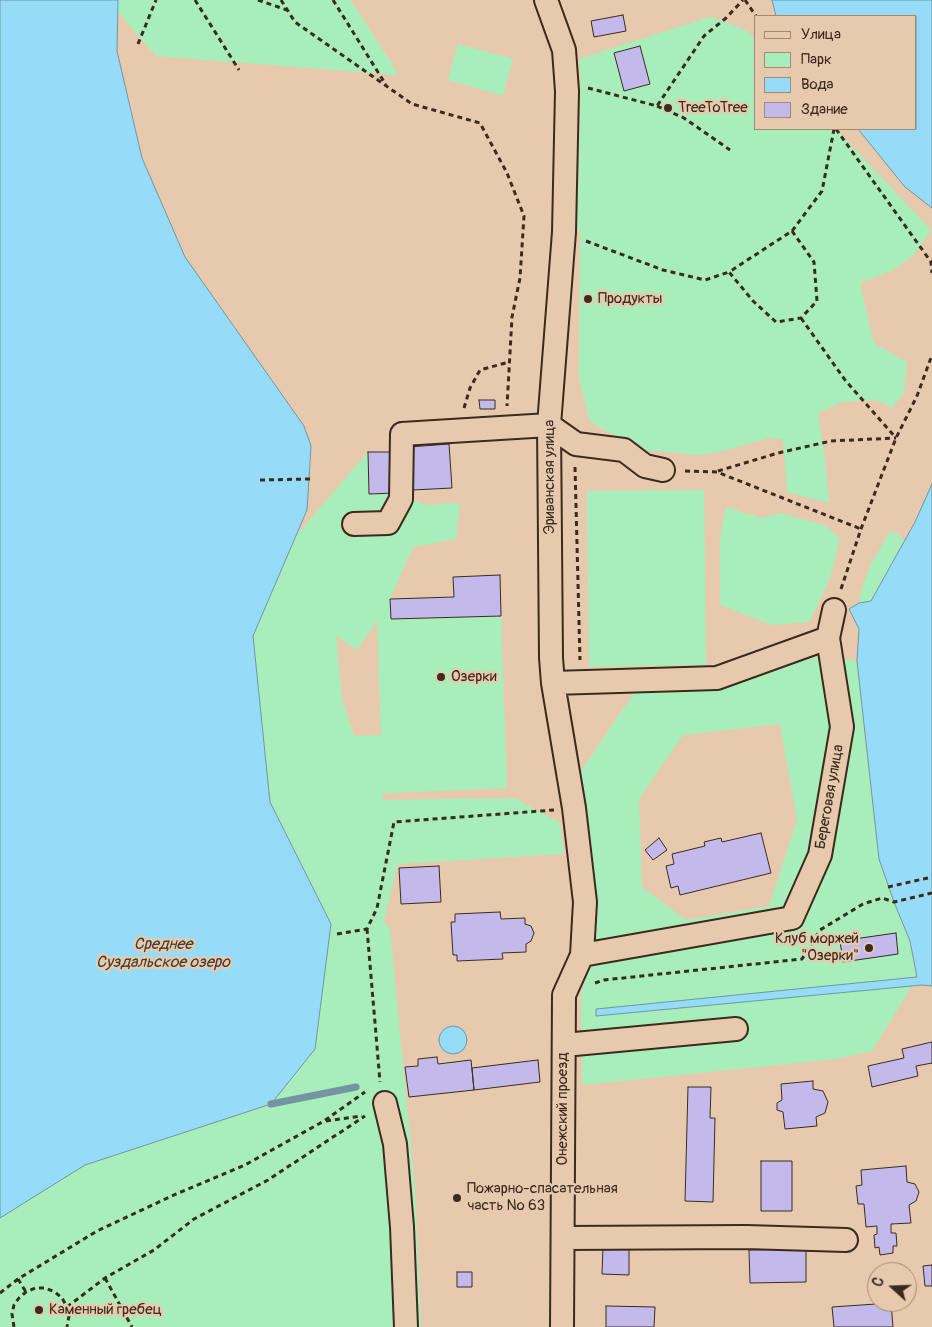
<!DOCTYPE html>
<meta charset="utf-8">
<style>
body{margin:0}
#map{position:relative;width:932px;height:1327px;overflow:hidden;background:#e7caae;font-family:Pangolin,sans-serif}
canvas{display:block}
.legend{position:absolute;left:754px;top:15px;width:162px;height:115px;box-sizing:border-box;background:#e7caae;border:1px solid #a28a74;margin:0;padding:6px 9px;list-style:none;font-size:15px;color:#3b2a1e}
.legend li{display:flex;align-items:center;gap:10px;height:25px}
.legend b{width:25px;border:1px solid #a28a74}
.north{position:absolute;left:867px;top:1262px;width:50px;height:50px;box-sizing:border-box;background:#e7caae;border:1px solid #a28a74;border-radius:50%;rotate:290deg;font-size:14px;font-weight:700;line-height:20px;text-align:center;color:#3b2a1e}
.north::after{content:'';display:block;margin:auto;width:18px;height:22px;background:#3b2a1e;clip-path:polygon(50% 0,100% 100%,50% 72%,0 100%)}
</style>
<div id="map">
<canvas width="932" height="1327"></canvas>
<ul class="legend">
<li><b style="height:6px;background:#e7caae"></b>Улица</li>
<li><b style="height:14px;background:#a7eeba"></b>Парк</li>
<li><b style="height:14px;background:#96dcf9"></b>Вода</li>
<li><b style="height:14px;background:#c3baeb"></b>Здание</li>
</ul>
<div class="north">С</div>
</div>
<script>
const context = document.querySelector('canvas').getContext('2d');
context.lineJoin = 'round';
function fillPath(path, color) { context.fillStyle = color; context.fill(path, 'evenodd'); }
const toPath = rows => new Path2D(rows.map(r => 'M' + r).join(''));
function trace(path, color, width, dash) { context.strokeStyle = color; context.lineWidth = width; context.lineCap = dash ? 'butt' : 'round'; context.setLineDash(dash || []); context.stroke(path); }
function label(font, color, halo, rows, align = 'center') {
  context.font = font + ' Pangolin,sans-serif'; context.lineWidth = 4.5; context.setLineDash([]); context.textBaseline = 'middle'; context.strokeStyle = halo; context.fillStyle = color; for (const [text, x, y, turn = 0] of rows) {
    context.save(); context.translate(x, y); context.rotate((+turn || 0) * Math.PI / 180); context.textAlign = isNaN(turn) ? turn : align; if (halo) context.strokeText(text, 0, 0); context.fillText(text, 0, 0); context.restore();
  }
}
fillPath(toPath([
 [118,0,351,0,399,75,156,56,117,11],
 [706,18,716,18,749,32,756,40,756,129,836,129,931,230,914,255,891,271,860,283,874,343,907,362,904,393,892,408,876,400,842,402,818,413,825,457,829,503,787,492,783,439,769,438,720,452,698,455,643,450,590,422,579,379,580,229,577,230,581,86,579,59],
 [458,44,513,59,503,96,448,80],
 [368,452,369,494,396,493,426,505,460,503,456,539,413,547,390,599,391,619,501,616,507,788,383,793,383,800,515,798,560,823,564,854,398,864,384,921,390,929,415,1190,421,1327,0,1327,0,1218,85,1165,270,1104,315,1049,331,924,270,802,253,636,295,537],
 [377,621,381,735,354,736,342,699,336,636,357,650],
 [704,490,706,665,589,667,587,491],
 [726,507,761,518,781,513,826,526,840,539,830,578,809,622,772,625,720,605,720,539],
 [890,531,899,535,904,541,871,601,859,603,861,590,871,564],
 [820,656,857,661,879,859,894,902,910,941,917,978,596,1009,596,1016,912,986,872,1051,836,1059,582,1085,581,997,588,966,594,899,580,772,634,693,716,686],
 [780,724,797,820,769,906,686,920,642,887,639,799,683,735]
]), '#a7eeba');
const water = toPath([
 [0,0,118,0,117,51,142,158,185,257,304,426,311,446,307,510,253,636,270,802,331,924,315,1049,271,1104,85,1165,0,1218,0,0],
 [772,0,932,0,932,208,905,187,858,129,916,129,916,16,776,16,772,0],
 [932,484,932,986,922,985,596,1016,596,1009,917,977,910,941,894,902,879,859,857,661,859,629,849,609,859,603,871,601,915,522,932,484],
 '439 1040a14 14 0 1 1 28 0a14 14 0 1 1-28 0Z'
]);
fillPath(water, '#96dcf9');
trace(water, '#7295a1', 1);
trace(toPath([
 [271,1104,356,1087]
]), '#7295a1', 7);
const building = toPath([
 [623,15,626,31,594,37,591,21,623,15],
 [640,46,650,84,624,91,614,53,640,46],
 [479,400,495,400,495,409,480,409,479,400],
 [449,444,452,488,412,490,409,447,449,444],
 [368,452,395,452,396,493,369,494,368,452],
 [500,575,501,616,391,619,390,599,454,597,453,577,500,575],
 [761,833,771,873,680,895,678,886,671,888,666,866,674,864,672,854,705,846,704,842,721,838,722,842,761,833],
 [659,838,667,850,653,860,645,850,659,838],
 [439,866,441,902,401,904,399,868,439,866],
 [500,912,501,919,525,918,525,924,531,926,534,933,531,941,526,944,526,952,502,953,503,959,457,961,457,955,453,955,451,922,455,922,455,914,500,912],
 [896,933,898,954,843,962,840,941,896,933],
 [932,1042,932,1063,916,1066,918,1076,872,1087,868,1066,904,1058,902,1049,932,1042],
 [437,1057,438,1064,471,1060,474,1090,409,1097,405,1067,418,1066,418,1059,437,1057],
 [538,1060,540,1082,474,1090,472,1068,538,1060],
 [813,1081,813,1089,823,1091,828,1102,825,1113,816,1117,817,1126,785,1129,783,1112,777,1110,777,1103,782,1100,781,1084,813,1081],
 [688,1087,711,1087,710,1118,715,1118,713,1202,685,1201,688,1087],
 [761,1161,792,1161,792,1211,761,1211,761,1161],
 [906,1166,907,1182,915,1184,919,1192,916,1201,909,1205,911,1223,891,1224,891,1233,896,1233,897,1246,893,1246,893,1253,880,1255,879,1247,875,1248,874,1235,877,1234,877,1226,866,1227,864,1204,858,1204,856,1186,862,1185,861,1170,906,1166],
 [603,1247,629,1247,629,1275,602,1274,603,1247],
 [806,1249,806,1282,750,1283,749,1250,806,1249],
 [932,1265,932,1286,925,1286,923,1266,932,1265],
 [457,1272,472,1272,472,1287,457,1287,457,1272],
 [891,1303,893,1327,834,1327,832,1307,891,1303],
 [606,1306,655,1307,654,1327,606,1327,606,1306]
]);
fillPath(building, '#c3baeb');
trace(building, '#3b2a1e', 1);
const minor = toPath([
 [546,0,564,50,567,91,564,232,549,425,551,658,553,683,574,808,585,902,582,955,564,995,562,1327],
 [354,524,388,523,401,499,402,434,549,425,576,444,624,450,645,466,663,470],
 [553,683,717,678,828,638],
 [582,955,792,918,820,855,842,727,828,638,834,610],
 [564,1045,736,1029],
 [385,1103,395,1144,402,1227,406,1327],
 [563,1238,746,1237,846,1240]
]);
trace(minor, '#3b2a1e', 26);
trace(toPath([
 [195,0,239,70],
 [258,0,287,10],
 [281,0,295,22,412,104,480,123,507,173,524,216,520,278,512,317,507,406],
 [333,0,386,85],
 [745,0,756,16],
 [138,44,156,0],
 [588,88,657,106,704,36,726,18,743,0],
 [657,106,684,118,730,150],
 [836,129,931,262,932,273],
 [792,231,814,262,817,301,801,318,776,322,753,301,729,272,792,231,822,191,834,129],
 [586,241,663,270,705,280,729,272],
 [801,318,845,380,896,438],
 [464,408,470,388,480,370,509,362],
 [575,467,580,660],
 [685,471,717,472,861,529],
 [718,471,778,453,831,441,896,438],
 [260,480,310,479],
 [841,589,861,529,896,438,917,396,932,355],
 [888,887,932,877],
 [367,929,380,1082],
 [337,934,367,929,377,908,394,822,554,810],
 [595,983,604,980,802,959,820,930,863,904,882,898,894,902,932,893],
 [326,1121,362,1116],
 [105,1278,132,1327],
 [18,1279,26,1292],
 [0,1293,18,1279,97,1231,176,1194,245,1165,324,1121,365,1092],
 [67,1307,105,1278,154,1250,194,1219,268,1180,365,1116],
 [14,1327,12,1314,14,1305,19,1298,26,1292,35,1288,45,1288,55,1292,62,1298,67,1307,69,1316,67,1327]
]), '#3b2a1e', 3, [5, 4]);
trace(minor, '#e7caae', 22);
for (const [x, y, r, color] of [
 [668,108,5,"#3b2a1e"],
 [588,299,5,"#3b2a1e"],
 [441,677,5,"#3b2a1e"],
 [869,948,5,"#3b2a1e"],
 [457,1198,5,"#3b2a1e"],
 [39,1310,5,"#3b2a1e"]
]) { const dot = new Path2D(); dot.arc(x, y, r, 0, 2 * Math.PI); context.fillStyle = color; context.fill(dot); trace(dot, '#e7caae', 2); }
label('15px', '#3b2a1e', '#e7caae', [
 ["TreeToTree",678,108],
 ["Продукты",598,299],
 ["Озерки",451,677],
 ["Клуб моржей",859,939,"right"],
 ["\"Озерки\"",859,956,"right"],
 ["Пожарно-спасательная",467,1189],
 ["часть № 63",467,1206],
 ["Каменный гребец",49,1310]
], 'left');
label('15px', '#3b2a1e', '#e7caae', [
 ["Эриванская улица",550,477,-90],
 ["Береговая улица",830,797,-80],
 ["Онежский проезд",563,1109,-90]
]);
label('italic 16px', '#443c34', '#e7caae', [
 ["Среднее",163,945],
 ["Суздальское озеро",163,963]
]);
</script>
